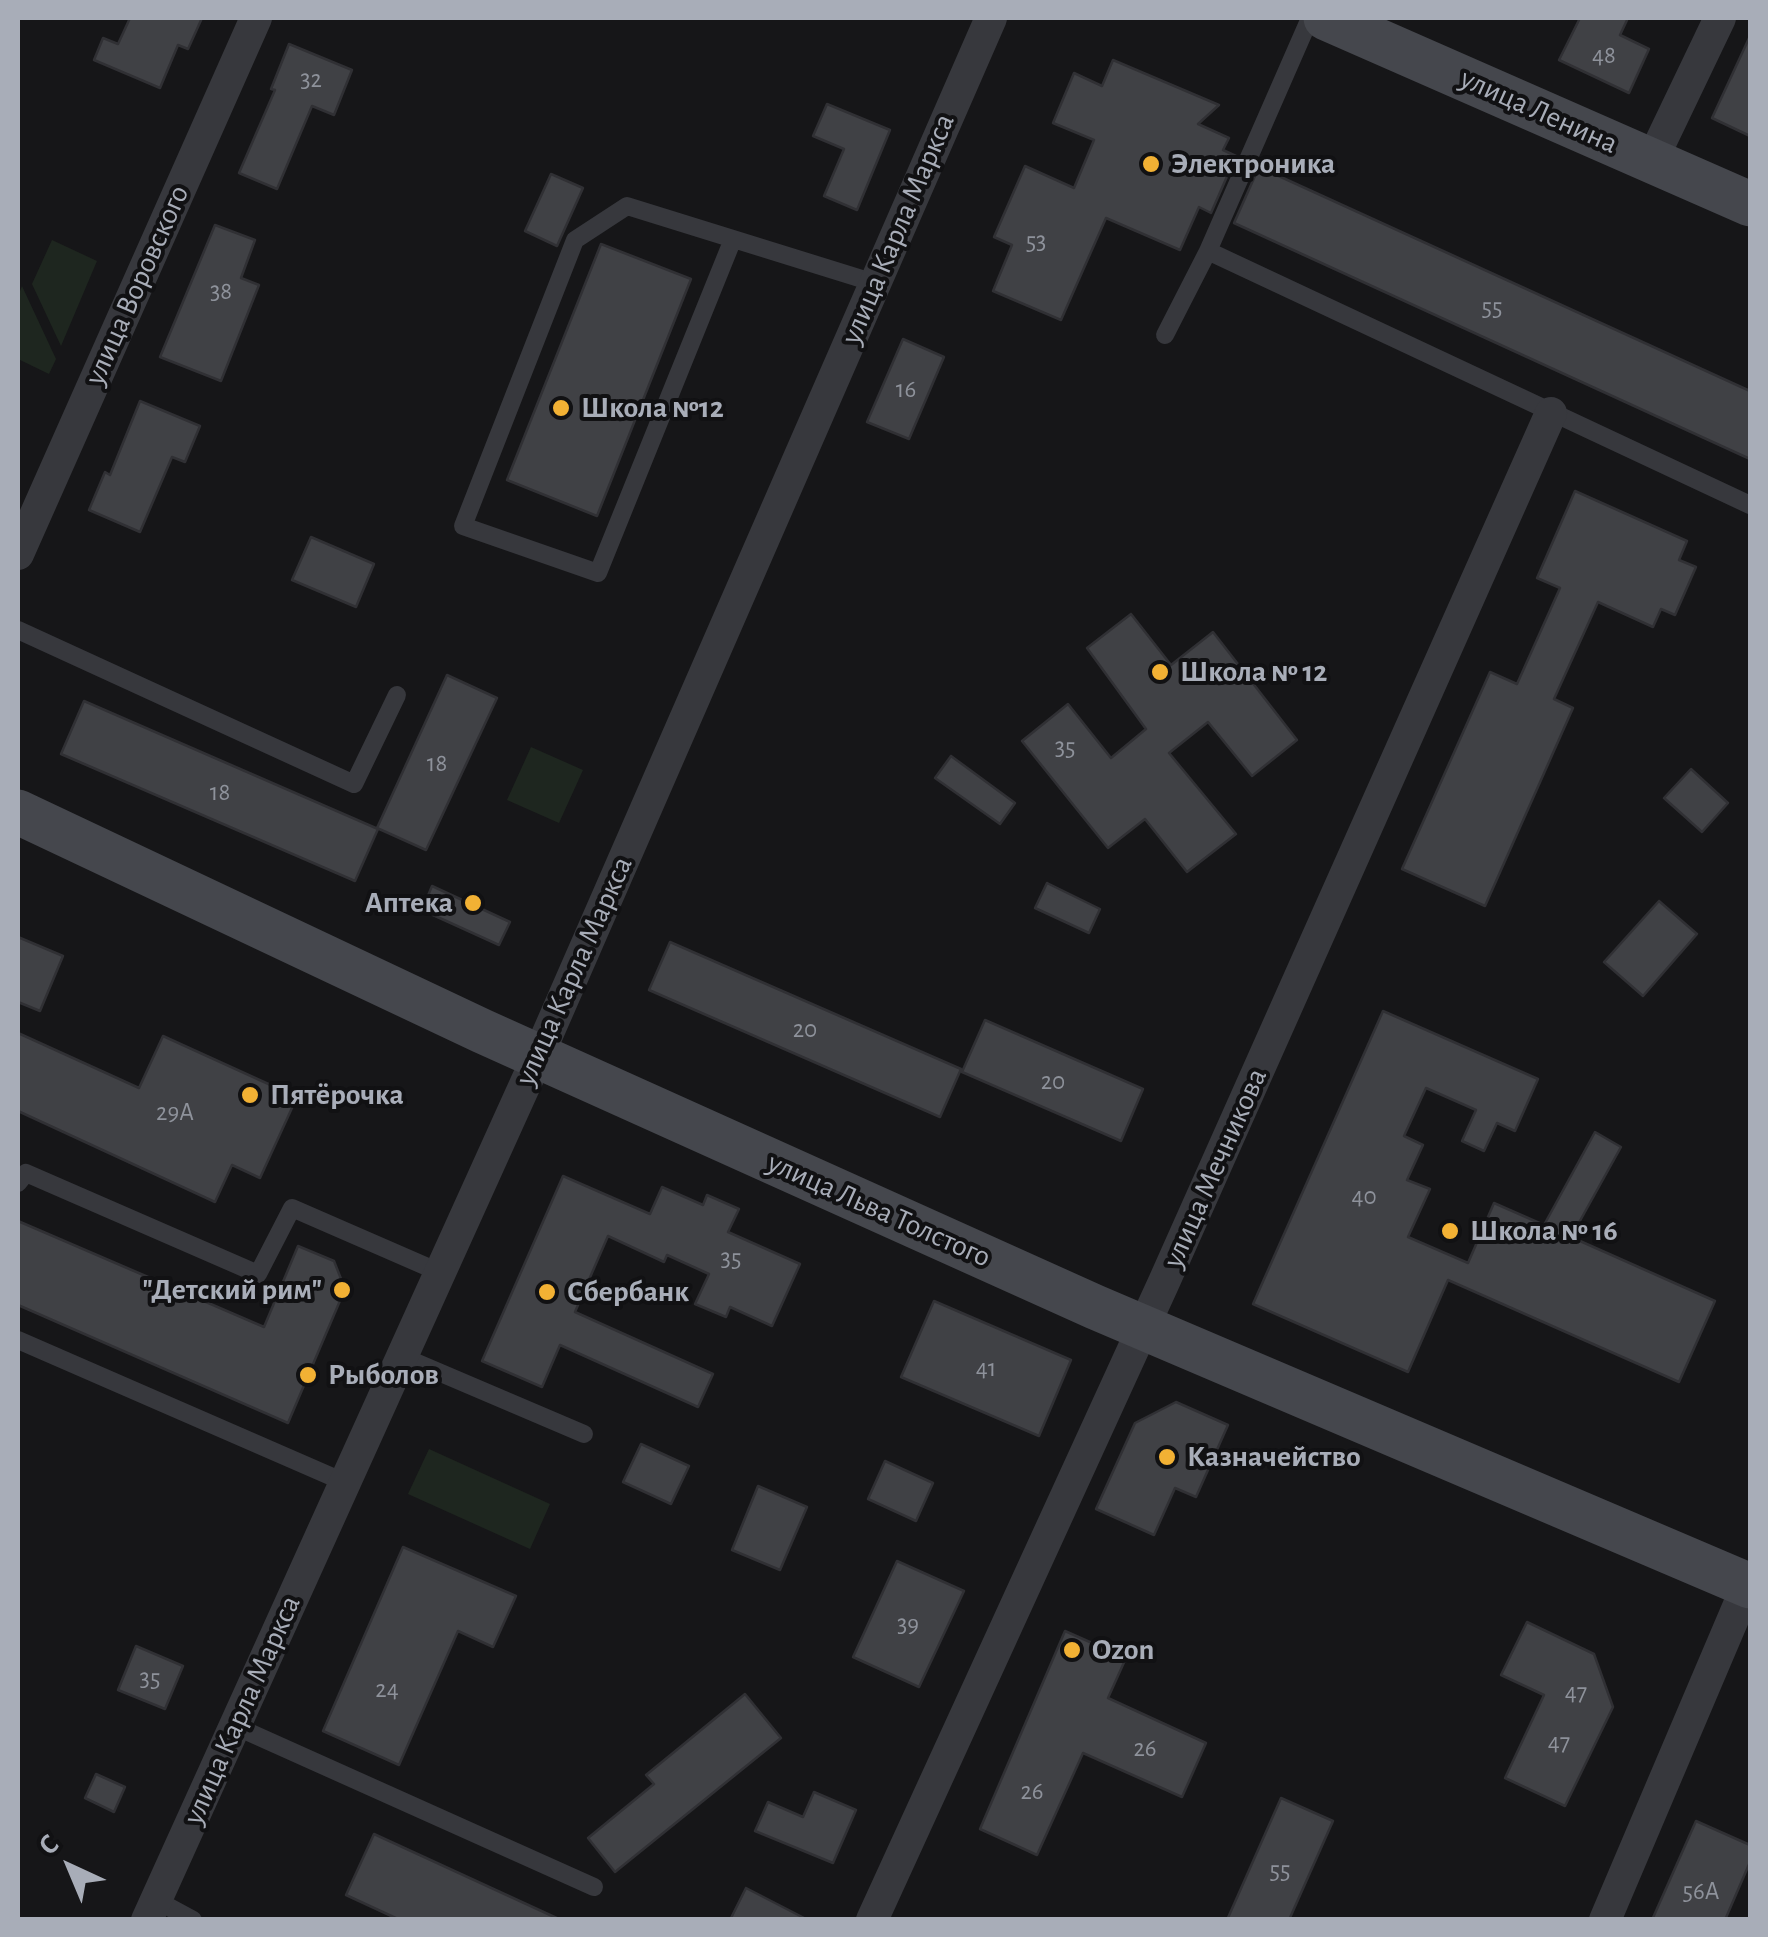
<!DOCTYPE html>
<meta charset="utf-8">
<style>
body{margin:0}
#map{position:relative;width:1768px;height:1937px;overflow:hidden;background:#161618;font-family:"Alegreya Sans",sans-serif}
canvas{display:block}
.frame{position:absolute;inset:0;border:20px solid #a8adb8;pointer-events:none}
.north{position:absolute;left:20px;top:1817px;width:100px;height:100px;-webkit-text-stroke:8px #111113;paint-order:stroke;rotate:316deg;font-size:28px;font-weight:700;line-height:40px;text-align:center;color:#a8adb8}
.north::after{content:'';display:block;margin:auto;width:35px;height:45px;background:#a8adb8;clip-path:polygon(50% 0,100% 100%,50% 72%,0 100%)}
</style>
<div id="map">
<canvas width="1768" height="1937"></canvas>
<div class="frame"></div>
<div class="north">С</div>
</div>
<script>
const context = document.querySelector('canvas').getContext('2d');
context.lineJoin = 'round';
function fillPath(path, color) { context.fillStyle = color; context.fill(path, 'evenodd'); }
const toPath = rows => new Path2D(rows.map(r => 'M' + r).join(''));
function trace(path, color, width, dash) { context.strokeStyle = color; context.lineWidth = width; context.lineCap = dash ? 'butt' : 'round'; context.setLineDash(dash || []); context.stroke(path); }
function label(font, color, halo, rows, align = 'center') {
  context.font = font + ' "Alegreya Sans",sans-serif'; context.lineWidth = 8; context.setLineDash([]); context.textBaseline = 'middle'; context.strokeStyle = halo; context.fillStyle = color; for (const [text, x, y, turn = 0] of rows) {
    context.save(); context.translate(x, y); context.rotate((+turn || 0) * Math.PI / 180); context.textAlign = isNaN(turn) ? turn : align; if (halo) context.strokeText(text, 0, 0); context.fillText(text, 0, 0); context.restore();
  }
}
fillPath(toPath([
 [52,240,97,261,61,346,32,284],
 [22,286,56,359,49,374,18,359,18,296],
 [531,747,583,770,559,823,507,800],
 [429,1449,550,1504,530,1549,408,1494]
]), '#1e261f');
const building = toPath([
 [130,18,202,18,188,49,178,45,160,88,94,60,103,38,118,44,130,18],
 [1580,18,1628,18,1620,35,1649,49,1629,93,1559,60,1580,18],
 [1750,36,1750,136,1712,118,1750,36],
 [289,44,352,70,334,115,312,106,277,189,239,173,275,90,271,89,289,44],
 [1113,60,1219,105,1198,124,1229,138,1223,150,1236,156,1211,213,1199,207,1180,250,1106,218,1061,320,993,291,1012,245,994,237,1025,166,1074,188,1094,140,1053,123,1074,73,1102,86,1113,60],
 [827,104,890,130,857,210,824,196,844,149,813,136,827,104],
 [1259,167,1750,391,1750,459,1234,223,1259,167],
 [551,174,583,188,557,246,525,231,551,174],
 [215,225,255,240,241,278,259,285,221,381,160,357,215,225],
 [601,244,691,279,597,516,507,480,601,244],
 [903,339,944,357,909,439,867,422,903,339],
 [140,401,200,426,185,462,172,457,140,532,89,510,105,472,110,475,140,401],
 [1575,491,1687,541,1679,560,1696,567,1675,615,1661,609,1653,627,1598,602,1554,699,1573,708,1485,906,1402,869,1490,672,1517,684,1560,588,1537,578,1575,491],
 [311,537,374,564,356,607,292,580,311,537],
 [1131,614,1171,665,1213,632,1297,740,1252,776,1208,722,1169,753,1236,834,1187,872,1145,819,1108,848,1022,741,1068,704,1111,758,1146,729,1087,648,1131,614],
 [447,675,497,698,426,850,377,828,447,675],
 [84,701,378,829,355,881,61,754,84,701],
 [951,756,1015,803,1000,824,935,778,951,756],
 [1691,769,1728,803,1702,832,1664,798,1691,769],
 [1047,883,1100,909,1089,933,1035,908,1047,883],
 [432,886,510,922,499,945,422,910,432,886],
 [1659,901,1697,934,1643,996,1604,962,1659,901],
 [18,937,63,956,40,1011,18,1002,18,937],
 [670,942,961,1069,940,1117,649,990,670,942],
 [1383,1011,1538,1079,1515,1131,1497,1123,1484,1151,1462,1141,1476,1110,1426,1088,1404,1136,1423,1145,1407,1180,1430,1189,1408,1237,1468,1263,1494,1203,1544,1225,1595,1132,1621,1147,1571,1237,1715,1301,1679,1382,1448,1280,1408,1372,1253,1304,1383,1011],
 [985,1020,1143,1089,1121,1141,962,1072,985,1020],
 [18,1033,139,1088,163,1036,297,1097,260,1178,232,1165,215,1202,18,1111,18,1033],
 [563,1176,650,1214,662,1187,703,1205,707,1195,739,1209,728,1232,800,1264,772,1326,730,1307,726,1317,695,1304,709,1274,667,1255,664,1262,608,1236,575,1312,713,1374,698,1407,560,1345,542,1387,482,1361,563,1176],
 [18,1221,264,1327,298,1246,334,1261,345,1289,288,1423,18,1305,18,1221],
 [934,1301,1071,1360,1039,1436,901,1377,934,1301],
 [1176,1402,1228,1425,1196,1497,1175,1488,1154,1535,1096,1509,1135,1423,1176,1402],
 [641,1444,689,1466,671,1504,623,1482,641,1444],
 [885,1461,933,1483,916,1521,868,1499,885,1461],
 [758,1486,807,1507,780,1570,732,1550,758,1486],
 [403,1547,516,1596,493,1647,458,1631,399,1765,323,1731,403,1547],
 [897,1561,964,1591,919,1687,853,1657,897,1561],
 [1527,1622,1594,1654,1613,1707,1565,1806,1505,1778,1544,1695,1501,1675,1527,1622],
 [1065,1631,1126,1658,1108,1698,1206,1743,1182,1797,1083,1753,1037,1855,980,1829,1065,1631],
 [136,1646,183,1666,165,1709,118,1690,136,1646],
 [745,1694,781,1738,615,1872,588,1838,654,1784,646,1775,745,1694],
 [96,1774,125,1787,114,1812,85,1798,96,1774],
 [814,1792,856,1810,833,1863,755,1831,768,1802,803,1817,814,1792],
 [1281,1798,1333,1821,1289,1920,1227,1920,1281,1798],
 [1696,1821,1750,1845,1750,1862,1725,1920,1652,1920,1696,1821],
 [374,1834,561,1920,400,1920,346,1895,374,1834],
 [746,1888,808,1920,730,1920,746,1888]
]);
fillPath(building, '#404145');
trace(building, '#303034', 2.5);
trace(toPath([
 [1310,18,1208,251,1750,505],
 [733,239,598,573,463,526,575,240,627,206,875,283],
 [1165,335,1208,251],
 [18,630,354,784,397,695],
 [18,1183,26,1173,258,1274,292,1208,439,1272],
 [18,1340,344,1482],
 [401,1356,584,1434],
 [235,1726,594,1887],
 [156,1900,193,1920]
]), '#37383d', 18);
trace(toPath([
 [1652,160,1720,18],
 [18,554,256,18],
 [147,1920,538,1056,991,18],
 [872,1920,1164,1282,1551,413],
 [1605,1920,1750,1579]
]), '#37383d', 32);
trace(toPath([
 [1326,18,1750,204],
 [18,812,482,1031,1095,1307,1750,1586]
]), '#45474d', 45);
for (const [x, y, r, color] of [
 [1151,164,10,"#f2b134"],
 [561,408,10,"#f2b134"],
 [1160,672,10,"#f2b134"],
 [473,903,10,"#f2b134"],
 [250,1095,10,"#f2b134"],
 [1450,1231,10,"#f2b134"],
 [342,1290,10,"#f2b134"],
 [547,1292,10,"#f2b134"],
 [308,1375,10,"#f2b134"],
 [1167,1457,10,"#f2b134"],
 [1072,1650,10,"#f2b134"]
]) { const dot = new Path2D(); dot.arc(x, y, r, 0, 2 * Math.PI); context.fillStyle = color; context.fill(dot); trace(dot, '#111113', 4); }
label('25px', '#8e929b', null, [
 ["48",1604,55],
 ["32",311,79],
 ["53",1036,241],
 ["38",221,291],
 ["55",1492,307],
 ["16",906,389],
 ["35",1065,747],
 ["18",437,763],
 ["18",220,792],
 ["20",805,1029],
 ["20",1053,1081],
 ["29А",175,1112],
 ["40",1364,1196],
 ["35",731,1258],
 ["41",986,1368],
 ["39",908,1624],
 ["35",150,1678],
 ["24",387,1689],
 ["47",1576,1692],
 ["47",1559,1742],
 ["26",1145,1748],
 ["26",1032,1791],
 ["55",1280,1870],
 ["56А",1701,1891]
]);
label('30px', '#a8adb8', '#111113', [
 ["улица Ленина",1539,111,24],
 ["улица Карла Маркса",898,229,-67],
 ["улица Воровского",137,285,-66],
 ["улица Карла Маркса",574,971,-66],
 ["улица Мечникова",1215,1168,-66],
 ["улица Льва Толстого",879,1210,24],
 ["улица Карла Маркса",242,1710,-66]
]);
label('bold 30px', '#a8adb8', '#111113', [
 ["Электроника",1171,164],
 ["Школа №12",581,408],
 ["Школа № 12",1180,672],
 ["Аптека",453,903,"right"],
 ["Пятёрочка",270,1095],
 ["Школа № 16",1470,1231],
 ["\"Детский рим\"",322,1290,"right"],
 ["Сбербанк",567,1292],
 ["Рыболов",328,1375],
 ["Казначейство",1187,1457],
 ["Ozon",1092,1650]
], 'left');
</script>
